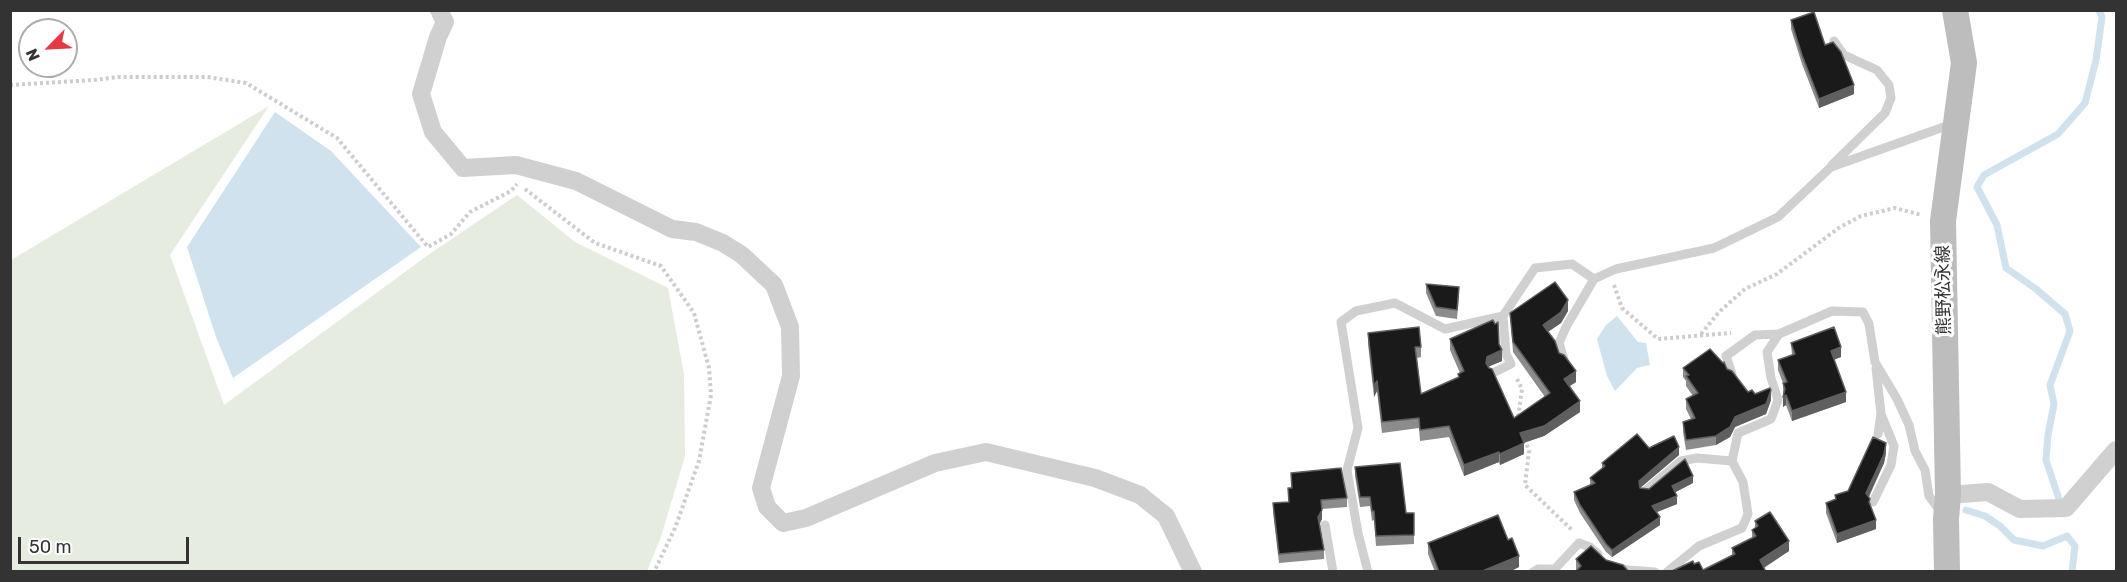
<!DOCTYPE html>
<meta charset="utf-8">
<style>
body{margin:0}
#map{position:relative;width:2127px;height:582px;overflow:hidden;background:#fff;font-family:Rubik,sans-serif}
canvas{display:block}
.frame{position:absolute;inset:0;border:12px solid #333;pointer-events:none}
.north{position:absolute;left:18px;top:18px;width:60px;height:60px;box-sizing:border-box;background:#fff;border:2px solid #adadad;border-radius:50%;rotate:246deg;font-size:16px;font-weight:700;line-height:24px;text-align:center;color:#333}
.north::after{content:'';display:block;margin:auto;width:21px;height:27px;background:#e63946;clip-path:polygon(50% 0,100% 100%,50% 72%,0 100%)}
.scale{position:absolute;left:18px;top:537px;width:171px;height:27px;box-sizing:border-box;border:3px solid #333;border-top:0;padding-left:8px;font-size:18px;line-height:21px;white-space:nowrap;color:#333;-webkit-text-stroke:4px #fff;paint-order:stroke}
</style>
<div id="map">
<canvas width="2127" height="582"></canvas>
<div class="frame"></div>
<div class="north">N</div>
<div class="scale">50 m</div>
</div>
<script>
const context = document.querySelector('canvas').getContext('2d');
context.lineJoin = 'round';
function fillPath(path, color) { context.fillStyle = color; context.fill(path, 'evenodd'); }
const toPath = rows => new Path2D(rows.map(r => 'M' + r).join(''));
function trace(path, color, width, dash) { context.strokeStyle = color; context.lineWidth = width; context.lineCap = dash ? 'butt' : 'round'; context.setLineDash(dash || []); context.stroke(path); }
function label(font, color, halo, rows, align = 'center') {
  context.font = font + ' Rubik,"Noto Sans JP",sans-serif'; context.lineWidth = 6; context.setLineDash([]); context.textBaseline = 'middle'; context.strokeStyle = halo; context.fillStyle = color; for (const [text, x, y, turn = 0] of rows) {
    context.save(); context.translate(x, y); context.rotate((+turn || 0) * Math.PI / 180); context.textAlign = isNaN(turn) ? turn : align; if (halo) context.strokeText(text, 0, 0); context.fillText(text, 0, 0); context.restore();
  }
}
fillPath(toPath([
 [269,106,170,255,224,405,428,255,517,195,575,242,668,288,684,374,685,456,661,537,647,571,11,571,11,260]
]), '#e6ecdf');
fillPath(toPath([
 [275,112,331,151,421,247,233,378,216,337,187,247],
 [1617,316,1638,342,1646,343,1650,365,1637,368,1615,391,1607,376,1597,339,1606,325]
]), '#cfe2ee');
trace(toPath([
 [2059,499,2046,460,2048,435,2054,404,2050,385,2070,331,2065,314,2036,289,2006,268,1997,225,1977,187,1984,175,2058,134,2085,103,2096,60,2102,17,2099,10],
 [1966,510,1985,516,2000,526,2014,540,2043,546,2067,536,2075,546,2072,572]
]), '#cfe2ee', 7);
trace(toPath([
 [10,85,94,80,118,77,207,77,246,83,337,138,428,247,451,234,470,212,511,191,517,184],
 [525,189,595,243,661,266,694,313,709,368,711,395,699,461,675,528,654,572],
 [1614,285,1622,308,1658,339,1731,333],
 [1701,334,1719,312,1745,289,1777,274,1840,227,1861,216,1895,208,1922,215],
 [1517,379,1522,389,1518,418],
 [1525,439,1529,451,1525,485,1573,531]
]), '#cdcdcd', 4, [3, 3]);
trace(toPath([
 [1832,165,1885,113,1891,98,1889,85,1877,70,1844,55,1834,41],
 [1564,359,1559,343,1566,327,1594,279],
 [1876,368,1881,414,1878,434],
 [1493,373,1511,364,1506,354,1503,316],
 [1732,374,1726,356,1755,335,1779,334],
 [1645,491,1681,461,1697,458,1732,461],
 [1873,502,1891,465,1894,446,1881,414],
 [1325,525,1333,572],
 [1616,567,1628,570,1655,572],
 [1368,572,1358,533,1347,470,1358,428,1341,322,1356,311,1395,303,1445,329,1503,316,1535,268,1572,264,1594,279,1616,269,1714,248,1778,217,1831,167,1952,124],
 [1533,572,1538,569,1554,569],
 [1552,572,1579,543,1590,547,1598,554],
 [1667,572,1699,546,1742,528,1748,514,1743,482,1732,461,1738,433,1771,419,1778,400,1771,378,1767,352,1779,334,1832,311,1863,312,1869,324,1875,362,1897,399,1909,425,1915,451,1925,470,1929,496,1941,512]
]), '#d0d0d0', 9);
trace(toPath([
 [439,10,445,22,438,37,421,94,433,132,463,168,516,165,576,181,672,229,696,232,723,243,742,255,774,285,790,327,791,376,761,488,767,507,783,523,806,518,935,463,986,452,1095,478,1140,495,1166,516,1193,572],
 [1948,495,1988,492,2020,509,2066,508,2116,450]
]), '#d0d0d0', 18);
trace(toPath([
 [1947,572,1946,519,1948,495,1943,221,1964,63,1955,10]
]), '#bdbdbd', 26);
fillPath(toPath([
 [1791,20,1825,45,1854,94,1819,108,1802,64,1791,29],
 [1426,284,1459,296,1457,319,1436,316,1426,293],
 [1568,311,1561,323,1548,332,1576,382,1569,386,1580,412,1544,436,1524,443,1524,454,1500,465,1499,462,1464,476,1449,437,1420,441,1419,428,1382,433,1377,391,1374,397,1368,344,1368,333,1421,347,1421,357,1417,358,1421,394,1458,378,1458,374,1460,373,1450,350,1450,339,1499,344,1502,361,1488,367,1514,418,1545,397,1513,352,1510,313],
 [1791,343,1841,357,1834,359,1846,402,1792,421,1786,405,1783,407,1783,383,1778,370,1778,360,1792,355],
 [1683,368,1727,369,1748,392,1755,394,1771,400,1766,414,1735,427,1730,437,1716,445,1686,450,1683,432,1683,422,1691,419,1686,409,1686,399,1693,396,1686,386,1686,381,1683,377],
 [1649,448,1679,455,1640,488,1649,489,1693,483,1675,492,1677,504,1657,512,1660,525,1612,557,1606,552,1580,513,1574,500,1574,492,1590,485,1590,478,1602,469,1602,463],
 [1886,453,1884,463,1869,497,1876,529,1837,543,1826,513,1826,503,1835,500,1835,495,1848,491],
 [1355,467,1406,513,1414,513,1414,544,1376,546,1374,520,1372,521,1370,506,1360,507,1355,476],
 [1291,473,1347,498,1347,507,1322,509,1322,519,1320,524,1324,550,1324,559,1279,563,1273,512,1273,503,1288,502,1288,488,1291,488],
 [1755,521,1789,551,1764,568,1670,572,1694,564,1703,570,1732,555,1732,548,1752,538,1752,530,1755,528],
 [1428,543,1519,567,1509,572,1435,572,1428,554],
 [1576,559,1606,560,1576,570]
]), '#8c8c8c');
fillPath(toPath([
 [1854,85,1854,94,1819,108,1819,99],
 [1568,300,1568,311,1561,323,1543,335,1543,325],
 [1841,347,1841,357,1831,361,1831,351],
 [1502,350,1502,361,1487,367,1487,357],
 [1576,371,1576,382,1564,390,1564,379],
 [1377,381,1377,391,1374,397,1374,386],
 [1771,390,1771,400,1766,414,1735,427,1730,437,1716,445,1716,436,1735,417],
 [1846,392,1846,402,1792,421,1792,411],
 [1786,395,1786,405,1783,407,1783,397],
 [1580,401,1580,412,1544,436,1520,444,1520,433],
 [1524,443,1524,454,1500,465,1500,454],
 [1886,443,1886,453,1884,463,1866,502,1866,493],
 [1679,447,1679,455,1639,489,1639,481],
 [1499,452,1499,462,1464,476,1464,465],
 [1693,476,1693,483,1672,494,1672,486],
 [1677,496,1677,504,1652,514,1652,506],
 [1322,510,1322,519,1318,526,1318,517],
 [1660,517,1660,525,1612,557,1612,550],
 [1876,520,1876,529,1837,543,1837,534],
 [1789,541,1789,551,1760,570,1760,560],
 [1519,556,1519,567,1509,572,1480,572]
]), '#5f5f5f');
const building = toPath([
 [1814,12,1825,45,1833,42,1841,52,1854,85,1819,99,1802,55,1791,20,1814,12],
 [1555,282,1568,300,1561,312,1543,325,1555,341,1559,353,1564,355,1576,371,1564,379,1580,401,1544,426,1520,433,1524,443,1500,454,1499,452,1464,465,1449,426,1420,430,1419,418,1382,422,1377,381,1374,386,1368,333,1419,327,1421,347,1415,347,1421,394,1459,377,1458,374,1464,371,1450,339,1493,320,1495,324,1498,322,1499,344,1502,350,1487,357,1486,363,1489,368,1492,369,1514,418,1550,393,1513,342,1510,313,1555,282],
 [1426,284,1459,287,1457,310,1436,307,1426,284],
 [1834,327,1841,347,1831,351,1846,392,1792,411,1786,395,1783,397,1785,389,1783,383,1787,382,1778,360,1795,354,1791,343,1834,327],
 [1710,349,1723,363,1724,362,1727,369,1732,371,1748,392,1752,390,1755,394,1770,388,1771,390,1766,404,1735,417,1730,427,1716,436,1686,440,1683,422,1695,418,1686,399,1698,393,1686,376,1689,375,1683,368,1710,349],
 [1637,434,1649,448,1674,436,1679,447,1639,481,1640,488,1649,489,1685,459,1693,476,1672,486,1677,496,1652,506,1660,517,1612,550,1606,544,1580,505,1574,492,1595,483,1590,478,1605,466,1602,463,1637,434],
 [1873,437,1886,443,1884,454,1866,493,1870,499,1869,502,1876,520,1837,534,1826,503,1836,499,1835,495,1848,491,1873,437],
 [1400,463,1406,513,1414,513,1414,535,1376,536,1374,511,1372,511,1370,497,1360,497,1355,467,1400,463],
 [1341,468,1347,498,1321,500,1322,510,1318,517,1324,550,1279,554,1273,503,1289,502,1288,488,1292,488,1291,473,1341,468],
 [1770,512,1789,541,1760,560,1766,572,1670,572,1693,561,1694,564,1699,562,1703,570,1735,554,1732,548,1756,536,1752,530,1758,526,1755,521,1770,512],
 [1498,515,1508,540,1512,538,1519,556,1480,572,1439,572,1428,543,1498,515],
 [1591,546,1606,560,1623,565,1629,572,1575,572,1581,566,1576,559,1591,546]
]);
fillPath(building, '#1a1a1a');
trace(building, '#5f5f5f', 1.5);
label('18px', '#333', '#fff', [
 ["熊野松永線",1944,290,-91]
]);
</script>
